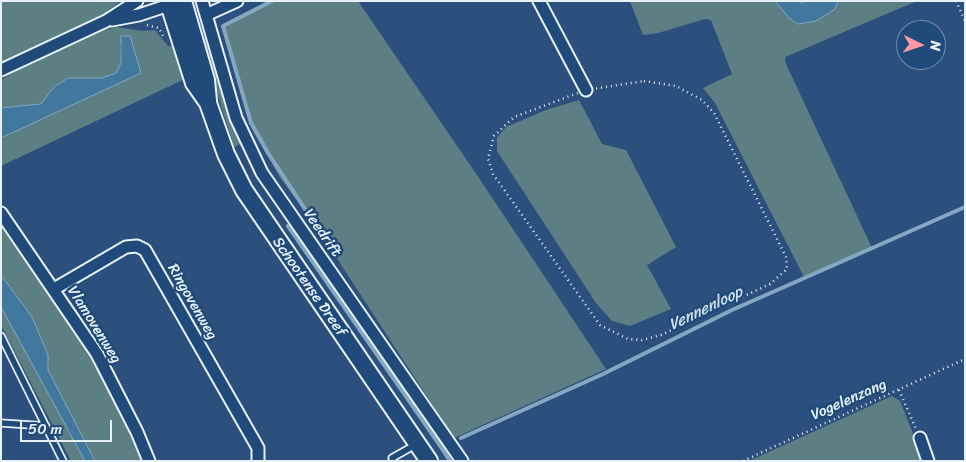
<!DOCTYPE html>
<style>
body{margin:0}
#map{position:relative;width:966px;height:462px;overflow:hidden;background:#2c507d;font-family:Sriracha,sans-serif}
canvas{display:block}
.frame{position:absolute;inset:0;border:2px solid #e8f1f8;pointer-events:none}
.north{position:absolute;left:896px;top:20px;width:50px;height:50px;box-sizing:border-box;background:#1f4a7a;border:1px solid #6f8dac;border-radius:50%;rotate:94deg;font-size:14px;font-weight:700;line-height:20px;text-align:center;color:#e8f1f8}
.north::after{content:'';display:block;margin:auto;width:18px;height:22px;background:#ff9aa2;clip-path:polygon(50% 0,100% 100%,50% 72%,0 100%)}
.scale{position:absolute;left:20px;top:420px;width:92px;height:22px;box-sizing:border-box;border:2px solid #e8f1f8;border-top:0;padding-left:6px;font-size:15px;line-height:18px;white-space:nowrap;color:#e8f1f8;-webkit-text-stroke:4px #1f4a7a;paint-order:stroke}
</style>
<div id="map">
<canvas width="966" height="462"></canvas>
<div class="frame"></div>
<div class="north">N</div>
<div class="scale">50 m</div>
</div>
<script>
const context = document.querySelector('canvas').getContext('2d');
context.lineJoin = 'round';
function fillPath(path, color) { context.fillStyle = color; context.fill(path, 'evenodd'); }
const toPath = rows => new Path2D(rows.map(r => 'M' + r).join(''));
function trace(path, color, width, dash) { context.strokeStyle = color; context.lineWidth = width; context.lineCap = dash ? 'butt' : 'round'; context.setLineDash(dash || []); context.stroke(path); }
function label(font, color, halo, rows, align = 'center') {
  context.font = font + ' Sriracha,sans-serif'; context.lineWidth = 5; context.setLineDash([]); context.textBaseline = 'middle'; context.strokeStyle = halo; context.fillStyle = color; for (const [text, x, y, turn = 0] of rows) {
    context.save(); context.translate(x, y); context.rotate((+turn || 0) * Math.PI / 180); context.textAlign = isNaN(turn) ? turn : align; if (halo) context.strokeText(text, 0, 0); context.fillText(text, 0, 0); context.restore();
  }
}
fillPath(toPath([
 [1,1,120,1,94,22,1,63],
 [276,1,358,1,479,178,606,369,454,438,319,231,279,176,251,126,222,27],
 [630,1,775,1,790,19,798,24,838,1,917,1,785,57,786,64,872,248,805,279,715,103,703,88,732,74,711,20,705,19,658,33,643,35],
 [117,27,142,31,155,30,168,46,179,46,189,77,1,166,1,138,141,73,120,43,121,63,116,73,109,77,54,87,41,104,1,108,1,80,15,71,100,31],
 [208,37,243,143,234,147,200,39],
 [579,100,602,144,626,150,676,247,647,265,671,309,630,326,612,321,596,303,497,151,497,138,506,127,546,110],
 [1,223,98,365,143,461,95,461,48,370,48,355,32,317,1,275],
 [1,307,10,319,85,461,71,461,1,325],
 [892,396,900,401,924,461,749,461]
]), '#5c7f84');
const water = toPath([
 [775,1,798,1,802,3,806,1,838,1,835,9,816,21,798,24,790,19,775,1],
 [121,36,130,36,141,73,1,138,1,108,41,104,54,87,68,78,102,78,116,73,121,63,121,36],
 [1,275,32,317,48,355,48,370,95,461,85,461,1,307,1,275]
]);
fillPath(water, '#42779e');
trace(water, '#84a8c2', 1);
trace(toPath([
 [272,1,223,26,251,123,268,153,307,212],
 [288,226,441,447],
 [461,438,603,374,732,310,965,207],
 [443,446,441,447,450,461]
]), '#84a8c2', 4);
const lane = toPath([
 [1,336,63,461],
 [1,423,46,426],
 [393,461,392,458,415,445]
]);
const street = toPath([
 [202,1,236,118,262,173,462,461],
 [539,1,586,90],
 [206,15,237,1],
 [112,20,139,15,169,5,173,1],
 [1,70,106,21,137,1],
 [1,213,97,354,137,432,149,461],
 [54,289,126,247,137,246,145,250,258,448,258,461],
 [920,438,928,461]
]);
const secondary = toPath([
 [168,1,194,83,208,103,226,154,244,190,429,461],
 [183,1,206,80,208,101]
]);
trace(lane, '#e8f1f8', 9);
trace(street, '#e8f1f8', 15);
trace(secondary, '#e8f1f8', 20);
trace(toPath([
 [956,1,965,21],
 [147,25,159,28,163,36],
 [644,81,676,86,702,100,714,113,786,257,787,269,770,284,661,335,642,340,628,339,600,325,493,174,488,159,494,136,514,117,586,90,644,81],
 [899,390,916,429],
 [743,461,965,359]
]), '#e8f1f8', 2.5, [1, 4]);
trace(lane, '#1f4a7a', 5.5);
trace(street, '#1f4a7a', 11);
trace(secondary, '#1f4a7a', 16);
label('15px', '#e8f1f8', '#1f4a7a', [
 ["Veedrift",322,233,55],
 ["Schootense Dreef",309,287,55],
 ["Ringovenweg",192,302,60],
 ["Vlamovenweg",94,325,58],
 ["Vogelenzang",849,400,-24]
]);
label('italic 16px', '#cfdfea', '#1f4a7a', [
 ["Vennenloop",706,309,-26]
]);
</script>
